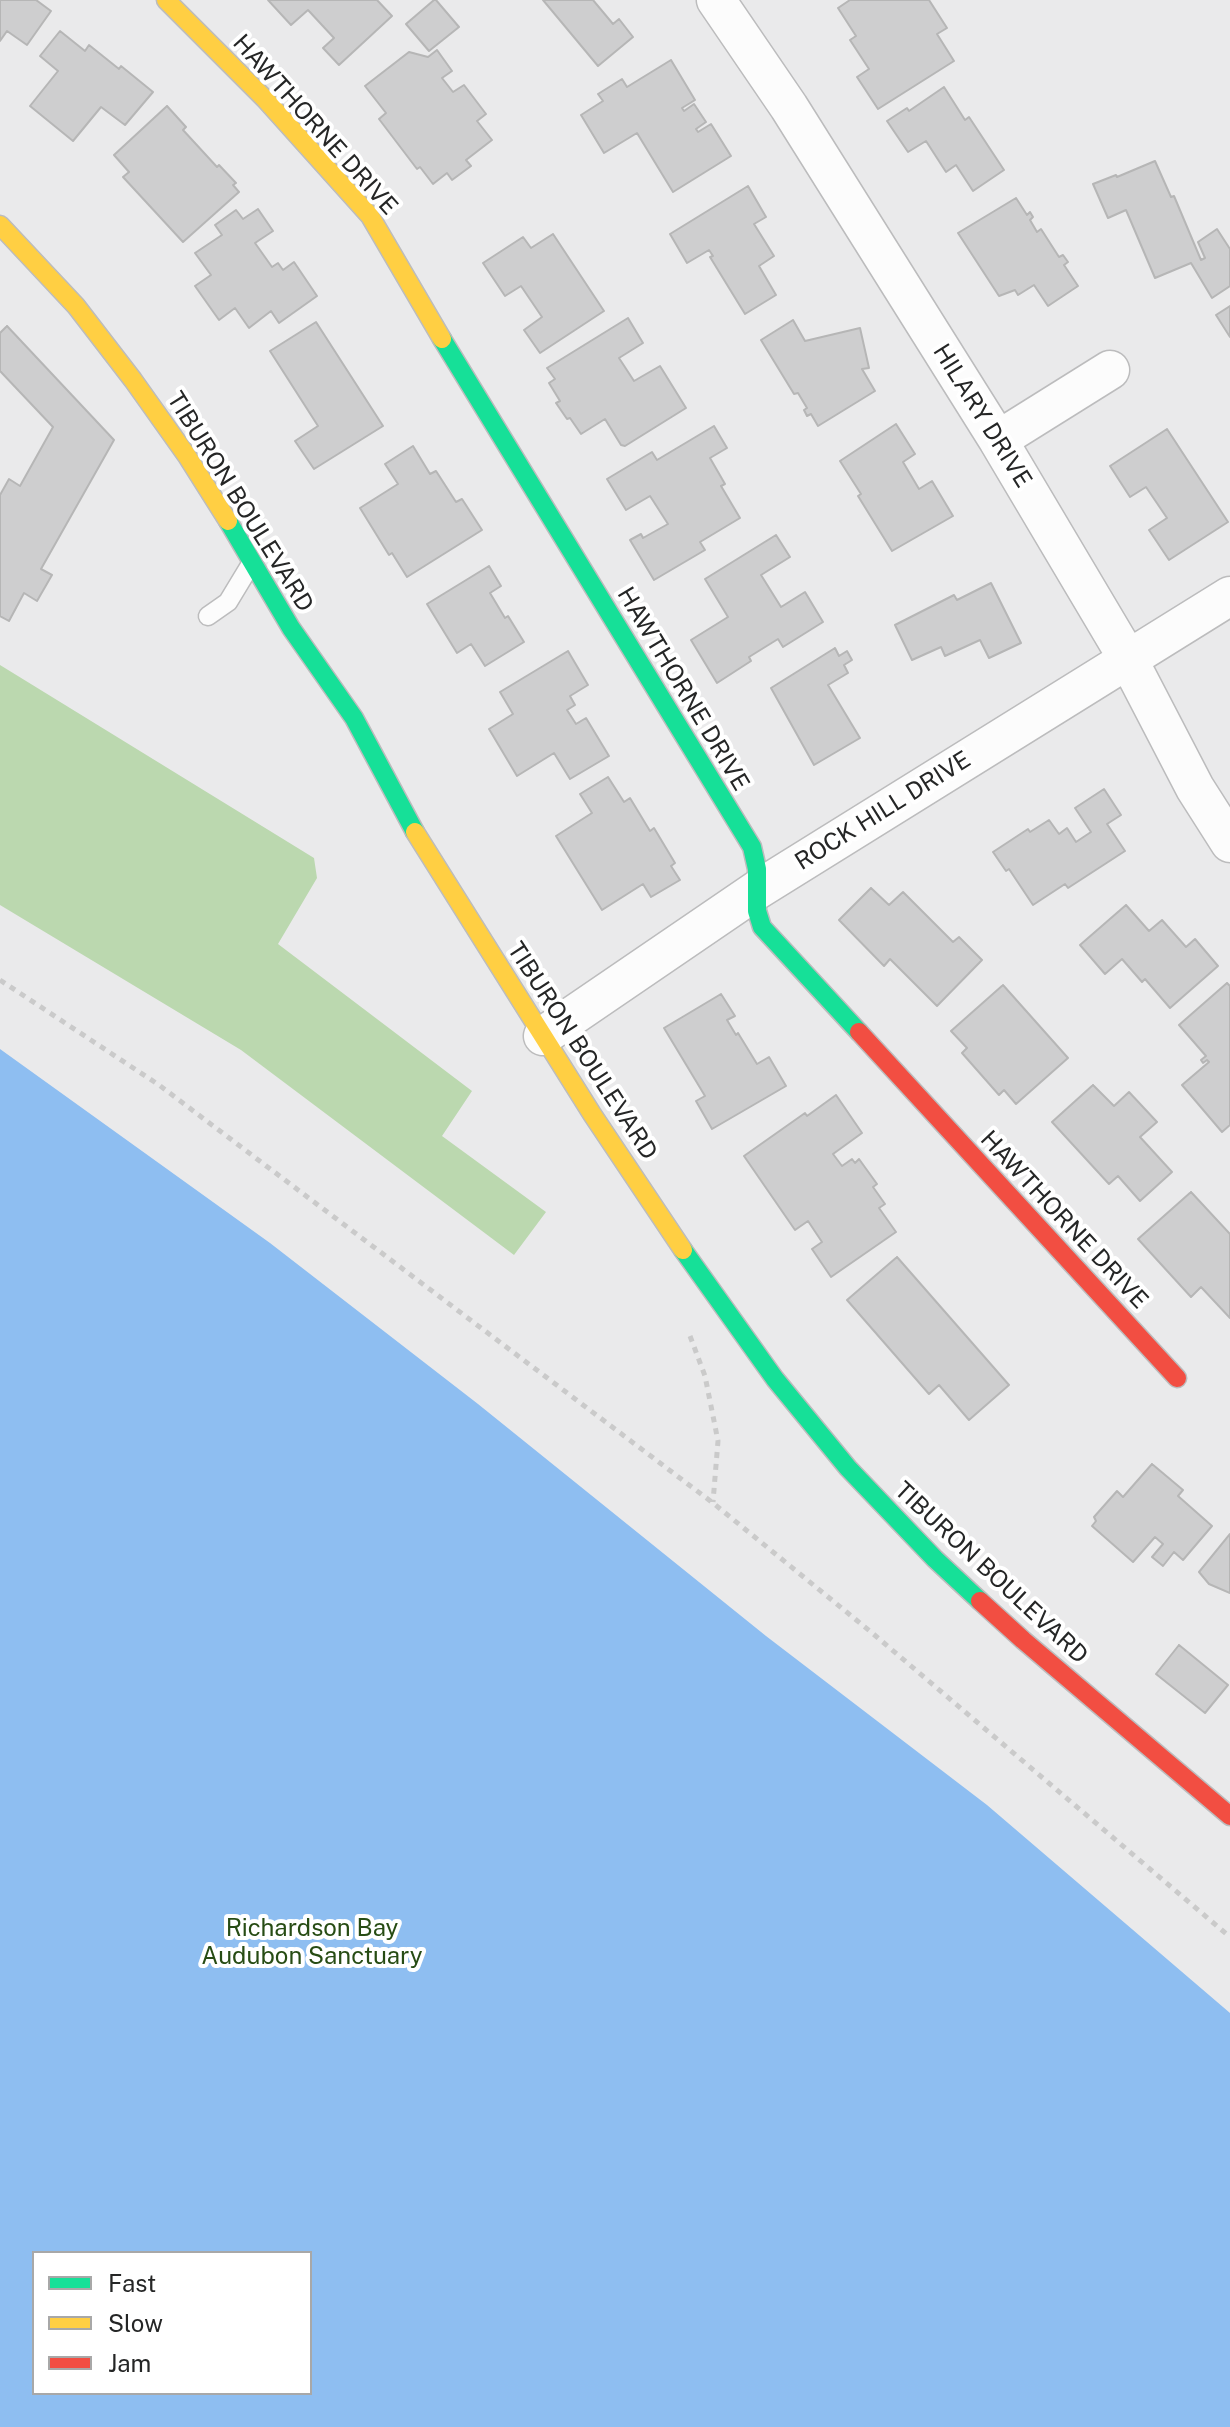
<!DOCTYPE html>
<style>
body{margin:0}
#map{position:relative;width:1230px;height:2427px;overflow:hidden;background:#eaeaeb;font-family:"Public Sans",sans-serif}
canvas{display:block}
.legend{position:absolute;left:32px;top:2251px;width:280px;height:144px;box-sizing:border-box;background:#fff;border:2px solid #a8a8a8;margin:0;padding:10px 14px;list-style:none;font-size:24px;color:#252626}
.legend li{display:flex;align-items:center;gap:16px;height:40px}
.legend b{width:40px;border:2px solid #a8a8a8}
</style>
<div id="map">
<canvas width="1230" height="2427"></canvas>
<ul class="legend">
<li><b style="height:10px;background:#16e098"></b>Fast</li>
<li><b style="height:10px;background:#ffcf43"></b>Slow</li>
<li><b style="height:10px;background:#f24e42"></b>Jam</li>
</ul>
</div>
<script>
const context = document.querySelector('canvas').getContext('2d');
context.lineJoin = 'round';
function fillPath(path, color) { context.fillStyle = color; context.fill(path, 'evenodd'); }
const toPath = rows => new Path2D(rows.map(r => 'M' + r).join(''));
function trace(path, color, width, dash) { context.strokeStyle = color; context.lineWidth = width; context.lineCap = dash ? 'butt' : 'round'; context.setLineDash(dash || []); context.stroke(path); }
function label(font, color, halo, rows, align = 'center') {
  context.font = font + ' "Public Sans",sans-serif'; context.lineWidth = 8; context.setLineDash([]); context.textBaseline = 'middle'; context.strokeStyle = halo; context.fillStyle = color; for (const [text, x, y, turn = 0] of rows) {
    context.save(); context.translate(x, y); context.rotate((+turn || 0) * Math.PI / 180); context.textAlign = isNaN(turn) ? turn : align; if (halo) context.strokeText(text, 0, 0); context.fillText(text, 0, 0); context.restore();
  }
}
fillPath(toPath([
 [0,665,314,858,317,878,278,944,472,1091,442,1136,546,1212,514,1255,241,1050,0,905]
]), '#bbd8af');
fillPath(toPath([
 [0,1049,270,1243,478,1404,766,1636,987,1805,1230,2013,1230,2427,0,2427],
 [34,2253,310,2253,310,2393,34,2393]
]), '#8ebef1');
const building = toPath([
 [0,0,36,0,51,11,27,45,7,31,0,41,0,0],
 [268,0,377,0,392,16,339,65,323,48,334,38,308,10,291,25,268,0],
 [434,0,436,0,459,27,429,51,406,24,434,0],
 [543,0,593,0,613,24,619,19,633,37,598,66,543,0],
 [850,0,929,0,947,28,937,34,954,61,878,109,857,77,869,69,850,40,856,36,838,8,850,0],
 [60,31,85,51,89,45,119,69,121,66,153,92,125,125,101,107,73,141,30,106,58,71,40,56,60,31],
 [437,50,452,71,442,78,453,92,464,85,486,114,477,121,492,140,466,160,471,166,452,180,447,173,433,184,420,167,417,169,379,119,386,113,365,86,409,52,428,57,437,50],
 [671,60,695,100,682,108,684,111,694,104,706,122,696,129,698,132,711,124,731,156,673,192,637,133,604,153,581,115,603,101,598,94,622,79,627,87,671,60],
 [944,87,965,120,969,117,1004,170,973,191,956,165,946,172,926,141,908,152,887,121,907,108,909,111,944,87],
 [167,106,186,127,183,130,217,167,219,165,236,183,233,185,239,192,183,242,123,177,129,172,114,155,167,106],
 [1155,161,1171,197,1174,196,1201,260,1205,258,1198,242,1217,229,1230,249,1230,286,1212,298,1191,263,1155,278,1126,210,1108,218,1093,184,1116,175,1117,177,1155,161],
 [748,186,766,217,754,224,774,256,759,266,776,295,745,314,710,257,713,256,709,250,687,263,670,234,748,186],
 [1016,198,1027,215,1030,212,1033,217,1030,220,1037,232,1041,229,1059,257,1063,255,1068,262,1064,265,1078,286,1048,306,1034,285,1018,295,1015,290,999,296,958,233,1016,198],
 [258,209,273,231,255,243,272,267,278,263,283,270,294,262,317,296,279,323,271,311,249,328,235,308,219,320,195,286,211,275,195,253,222,235,215,225,236,210,243,219,258,209],
 [553,234,604,311,540,353,524,330,542,317,521,286,505,296,483,263,523,237,531,248,553,234],
 [1230,306,1230,337,1216,315,1230,306],
 [628,318,643,343,619,358,634,381,660,366,686,408,625,446,621,445,605,419,581,434,570,418,567,419,556,403,560,401,549,383,555,379,547,368,628,318],
 [793,320,805,341,860,328,869,368,862,369,875,391,818,426,811,414,807,416,804,410,807,408,798,393,794,394,761,340,793,320],
 [316,322,383,426,314,469,295,441,318,426,270,351,316,322],
 [7,326,114,440,41,569,52,575,37,601,24,593,9,621,0,616,0,495,9,479,20,486,53,427,0,371,0,333,7,326],
 [896,424,915,454,903,462,919,489,932,481,953,516,892,551,858,496,861,494,840,461,896,424],
 [714,426,727,448,710,458,725,484,721,486,740,518,700,542,705,550,654,580,630,540,641,534,643,538,668,524,650,496,626,510,607,479,652,452,657,460,714,426],
 [1167,429,1228,522,1169,560,1149,530,1167,518,1146,487,1130,497,1110,466,1167,429],
 [413,446,430,474,436,471,456,502,462,499,482,530,407,577,392,553,389,555,360,508,398,484,385,464,413,446],
 [776,535,790,557,761,575,781,607,805,592,823,622,783,647,778,639,749,657,751,661,717,683,691,640,728,617,705,579,776,535],
 [489,566,501,586,490,593,505,618,508,616,524,642,485,666,471,644,457,653,427,604,489,566],
 [991,583,1021,643,989,658,980,640,945,656,941,647,912,660,895,625,954,595,957,600,991,583],
 [835,648,839,656,847,651,852,660,844,665,848,673,828,685,860,738,814,765,771,688,835,648],
 [568,651,588,685,570,696,575,705,567,710,576,724,586,718,609,756,570,779,554,753,517,776,489,729,513,714,500,692,568,651],
 [608,777,624,802,630,798,650,831,654,828,675,863,671,866,680,880,651,897,643,884,602,910,556,836,592,813,580,794,608,777],
 [1104,789,1121,815,1107,824,1125,851,1068,888,1065,884,1033,905,1009,869,1006,871,993,852,1028,829,1030,832,1049,820,1059,834,1067,828,1076,842,1091,832,1075,808,1104,789],
 [871,888,889,905,903,892,953,942,959,937,982,960,937,1006,890,959,884,966,839,920,871,888],
 [1126,905,1149,931,1162,920,1186,947,1195,939,1218,966,1170,1008,1145,979,1142,982,1122,959,1105,974,1080,945,1126,905],
 [1227,983,1230,986,1230,1125,1222,1132,1182,1085,1209,1062,1207,1060,1203,1063,1201,1060,1206,1056,1179,1025,1227,983],
 [1003,985,1068,1058,1016,1104,1004,1090,999,1095,962,1053,967,1048,951,1031,1003,985],
 [721,994,735,1016,727,1020,736,1035,738,1033,757,1064,769,1057,786,1086,712,1129,696,1101,705,1096,664,1028,721,994],
 [1093,1085,1114,1106,1129,1092,1157,1122,1140,1137,1172,1172,1140,1201,1118,1176,1109,1184,1052,1122,1093,1085],
 [836,1095,862,1133,833,1154,842,1166,852,1159,855,1163,859,1159,877,1184,873,1187,885,1204,879,1208,896,1232,831,1277,812,1249,822,1242,808,1221,795,1230,744,1156,805,1113,807,1116,836,1095],
 [1191,1192,1230,1234,1230,1318,1201,1287,1191,1297,1138,1239,1191,1192],
 [897,1257,1009,1385,969,1420,939,1385,929,1394,847,1300,897,1257],
 [1152,1464,1183,1490,1178,1496,1212,1526,1183,1560,1174,1552,1163,1566,1152,1557,1163,1544,1155,1537,1133,1562,1092,1526,1096,1521,1094,1517,1117,1491,1123,1497,1152,1464],
 [1230,1534,1230,1593,1209,1584,1199,1572,1230,1534],
 [1179,1645,1228,1685,1205,1713,1156,1674,1179,1645]
]);
fillPath(building, '#cececf');
trace(building, '#b6b6b6', 2);
const lane = toPath([
 [208,616,228,602,251,564]
]);
const street = toPath([
 [716,0,789,107,998,440,1128,659,1195,788,1230,843],
 [998,440,1110,370],
 [543,1036,757,890,1230,596]
]);
const fast = toPath([
 [442,339,752,847,757,869,757,911,762,927,859,1032],
 [228,521,291,628,354,718,415,832],
 [683,1250,775,1379,848,1468,935,1559,980,1601]
]);
const slow = toPath([
 [166,0,265,99,370,216,442,339],
 [0,225,76,306,133,380,187,456,228,521],
 [415,832,592,1114,683,1250]
]);
const jam = toPath([
 [859,1032,1177,1378],
 [980,1601,1023,1640,1230,1816]
]);
trace(lane, '#bcbcbd', 21);
trace(street, '#bcbcbd', 41);
trace(fast, '#bcbcbd', 21);
trace(slow, '#bcbcbd', 21);
trace(jam, '#bcbcbd', 21);
trace(toPath([
 [0,980,159,1085,713,1503,871,1632,1230,1937],
 [690,1336,705,1376,718,1441,713,1502]
]), '#cacaca', 5, [6, 6]);
trace(lane, '#fcfcfc', 18);
trace(street, '#fcfcfc', 38);
trace(fast, '#16e098', 18);
trace(slow, '#ffcf43', 18);
trace(jam, '#f24e42', 18);
label('24px', '#252626', '#fff', [
 ["HAWTHORNE DRIVE",315,125,48],
 ["HILARY DRIVE",982,416,58],
 ["TIBURON BOULEVARD",240,502,58],
 ["HAWTHORNE DRIVE",683,689,59],
 ["ROCK HILL DRIVE",883,811,-32],
 ["TIBURON BOULEVARD",582,1051,57],
 ["HAWTHORNE DRIVE",1064,1220,47],
 ["TIBURON BOULEVARD",991,1573,43]
]);
label('24px', '#274c14', '#fff', [
 ["Richardson Bay",312,1929],
 ["Audubon Sanctuary",312,1957]
]);
</script>
